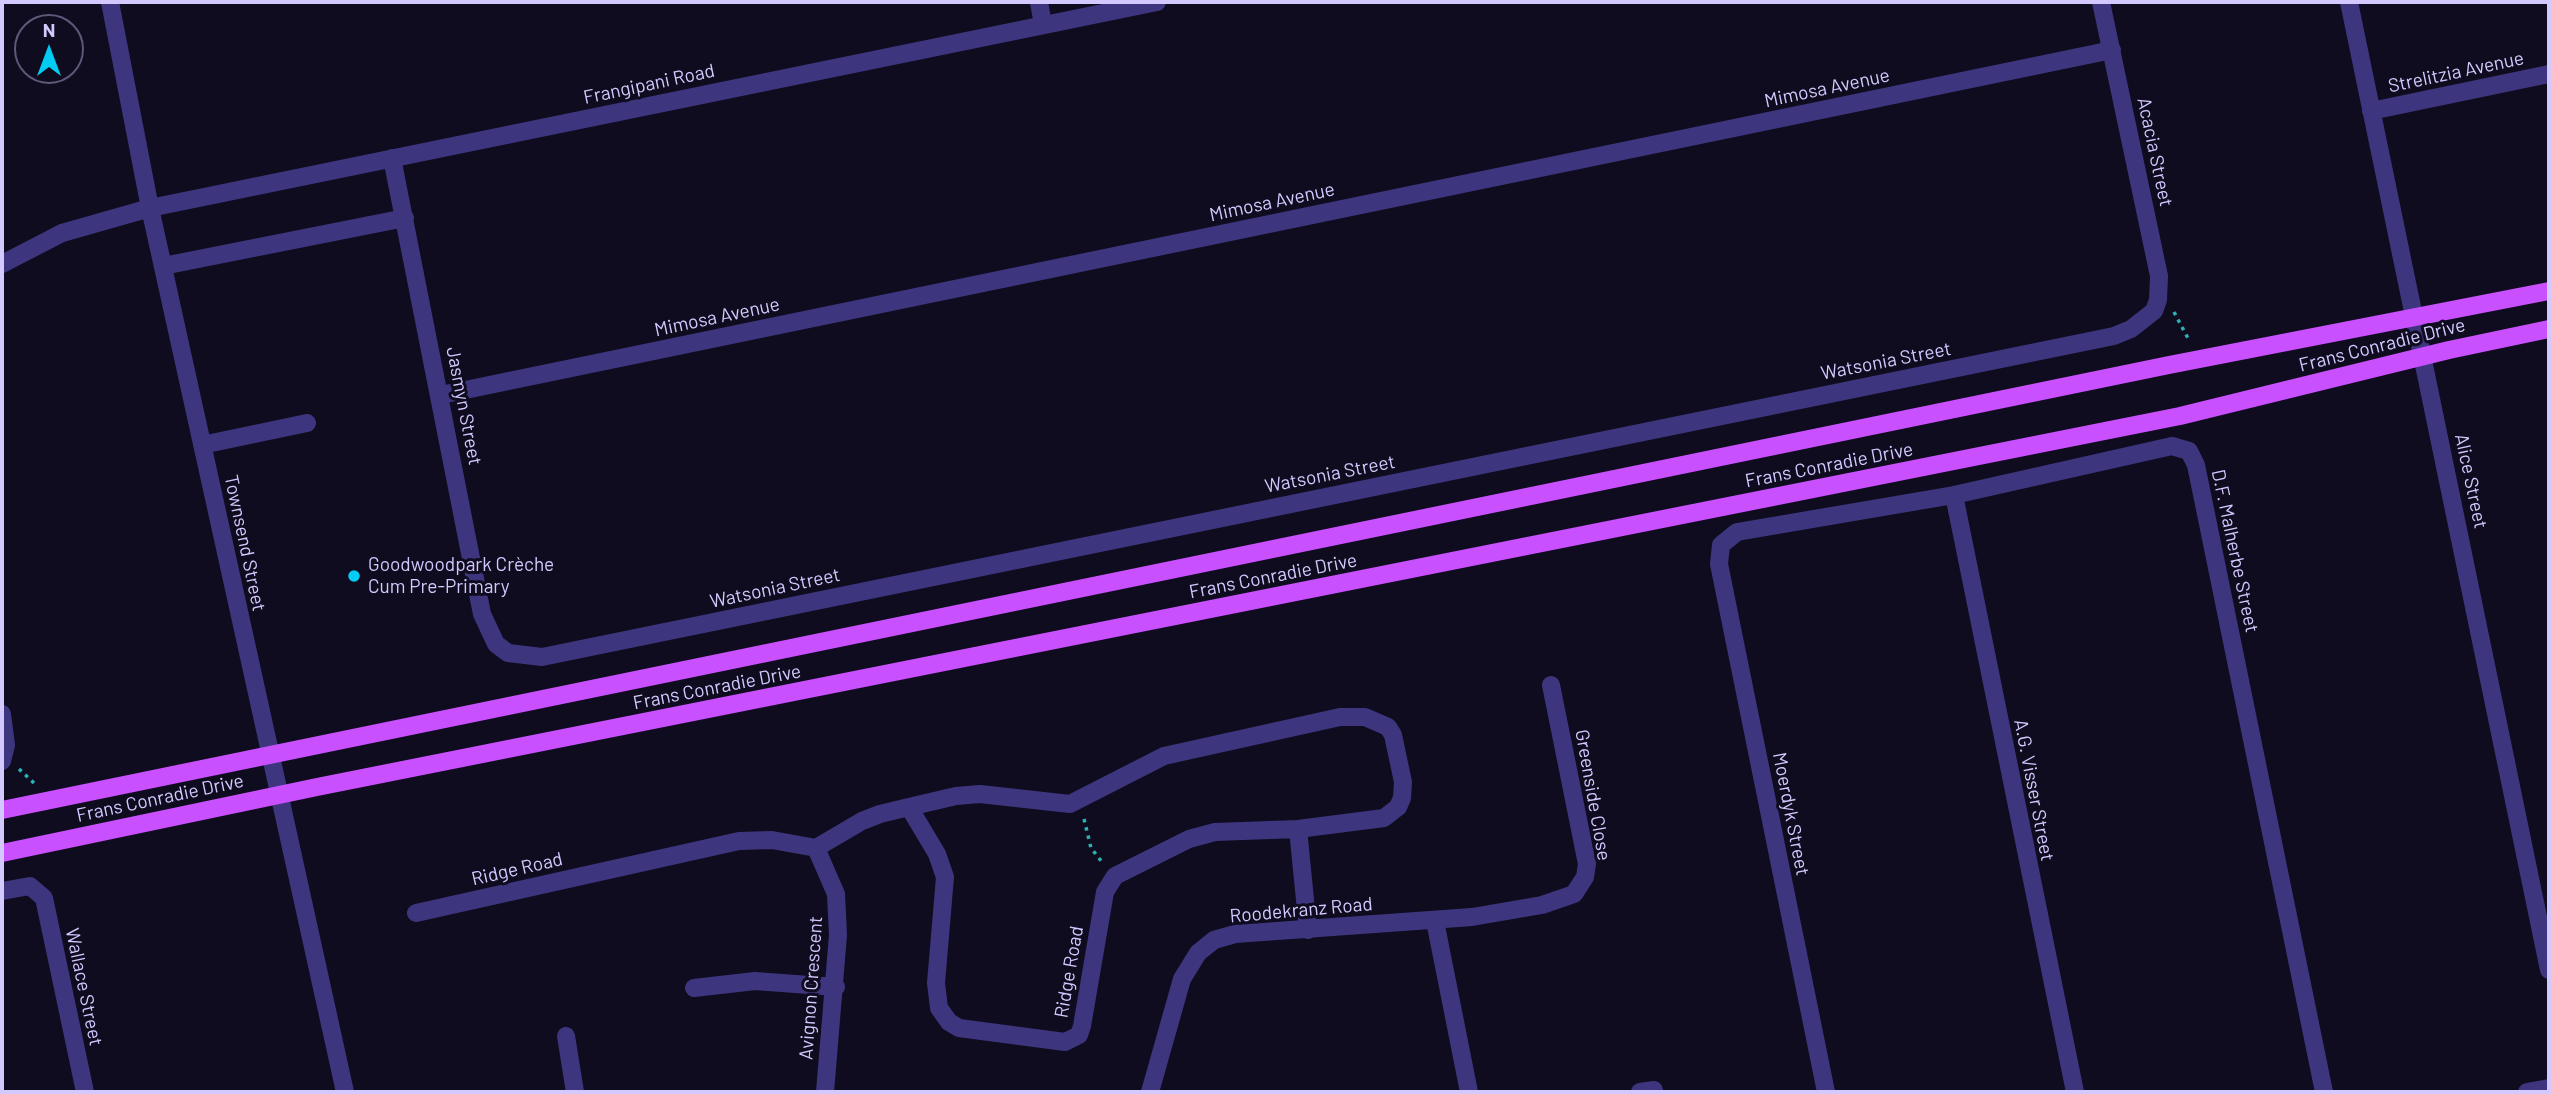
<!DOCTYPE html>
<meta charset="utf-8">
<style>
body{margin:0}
#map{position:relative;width:2551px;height:1094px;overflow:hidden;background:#100c1f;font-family:Barlow,sans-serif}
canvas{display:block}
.frame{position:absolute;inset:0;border:4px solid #d3c9ff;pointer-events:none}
.north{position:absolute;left:14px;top:14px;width:70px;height:70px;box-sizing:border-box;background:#100c1f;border:2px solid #5e5879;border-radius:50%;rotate:0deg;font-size:19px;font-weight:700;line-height:28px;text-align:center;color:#d3c9ff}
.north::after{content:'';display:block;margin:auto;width:24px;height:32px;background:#00ccf4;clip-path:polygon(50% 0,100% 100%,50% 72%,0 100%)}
</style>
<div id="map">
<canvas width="2551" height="1094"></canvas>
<div class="frame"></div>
<div class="north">N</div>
</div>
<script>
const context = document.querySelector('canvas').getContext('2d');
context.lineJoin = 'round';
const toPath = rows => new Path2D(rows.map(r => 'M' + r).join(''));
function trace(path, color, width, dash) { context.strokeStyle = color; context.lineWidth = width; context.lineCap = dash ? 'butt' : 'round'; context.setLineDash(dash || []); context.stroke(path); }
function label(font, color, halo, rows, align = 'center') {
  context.font = font + ' Barlow,sans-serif'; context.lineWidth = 6; context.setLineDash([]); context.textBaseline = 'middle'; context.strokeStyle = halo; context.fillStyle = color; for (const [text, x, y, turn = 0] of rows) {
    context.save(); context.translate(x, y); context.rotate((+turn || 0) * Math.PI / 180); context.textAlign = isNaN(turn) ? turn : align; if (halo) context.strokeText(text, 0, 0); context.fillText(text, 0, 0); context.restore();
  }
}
trace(toPath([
 [2174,312,2190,342],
 [19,769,35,784],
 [1084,819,1091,848,1102,862]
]), '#2bb1b2', 3.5, [3.5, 5]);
trace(toPath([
 [110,2,150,208,345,1092],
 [1039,2,1043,25],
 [2349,2,2549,970],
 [2371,111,2549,74],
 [392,158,482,614,496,644,508,653,542,657,2114,336,2131,329,2154,311,2158,300,2159,276,2101,2],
 [2,264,62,233,150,208,1157,2],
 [163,266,405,218],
 [441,395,2112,50],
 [202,445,307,423],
 [1954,495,2075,1092],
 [2,714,6,745,2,761],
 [1298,829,1308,930],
 [816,848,836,894,838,935,825,1092],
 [2,891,30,886,44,898,85,1092],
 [416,913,739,841,772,840,816,848,862,821,880,814,909,807,956,796,980,794,1070,804,1164,756,1340,717,1365,717,1388,727,1393,735,1403,782,1402,798,1398,807,1384,818,1298,829,1215,832,1189,839,1115,876,1105,892,1082,1026,1079,1035,1065,1042,959,1028,949,1022,939,1008,936,983,945,877,937,854,909,807],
 [1435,921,1469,1092],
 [694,988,755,981,836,987],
 [566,1036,575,1092],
 [1150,1092,1182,979,1198,953,1214,940,1235,934,1472,917,1542,905,1574,894,1585,877,1587,864,1551,685],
 [1640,1092,1654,1090],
 [1826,1092,1719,564,1721,545,1737,532,1954,495,2172,446,2189,451,2196,465,2324,1092],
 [2527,1092,2549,1088]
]), '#3d367f', 18);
trace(toPath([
 [2,810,2169,365,2549,291],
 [2,853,317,787,2180,416,2449,350,2549,329]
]), '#c950ff', 18);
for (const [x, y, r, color] of [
 [354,576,7,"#00ccf4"]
]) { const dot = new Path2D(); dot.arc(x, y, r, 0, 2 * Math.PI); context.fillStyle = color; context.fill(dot); trace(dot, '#100c1f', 2.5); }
label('19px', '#d3c9ff', '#100c1f', [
 ["Strelitzia Avenue",2456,72,-12],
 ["Frangipani Road",649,84,-12],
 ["Mimosa Avenue",1827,88,-12],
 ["Acacia Street",2155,152,78],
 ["Mimosa Avenue",1272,202,-12],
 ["Mimosa Avenue",717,317,-12],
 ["Frans Conradie Drive",2382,345,-14],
 ["Watsonia Street",1886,361,-11],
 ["Jasmyn Street",464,406,79],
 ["Frans Conradie Drive",1829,465,-11],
 ["Watsonia Street",1330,474,-11],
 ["Alice Street",2471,481,78],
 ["Townsend Street",245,543,78],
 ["D.F. Malherbe Street",2235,551,78],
 ["Frans Conradie Drive",1273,576,-11],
 ["Watsonia Street",775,588,-12],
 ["Frans Conradie Drive",717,687,-11],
 ["A.G. Visser Street",2034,790,79],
 ["Greenside Close",1593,795,80],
 ["Frans Conradie Drive",160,798,-12],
 ["Moerdyk Street",1791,814,79],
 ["Ridge Road",517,869,-13],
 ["Roodekranz Road",1301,910,-5],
 ["Ridge Road",1069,972,-80],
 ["Wallace Street",84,987,78],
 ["Avignon Crescent",811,988,-86]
]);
label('19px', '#d3c9ff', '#100c1f', [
 ["Goodwoodpark Crèche",368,565],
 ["Cum Pre-Primary",368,587]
], 'left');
</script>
